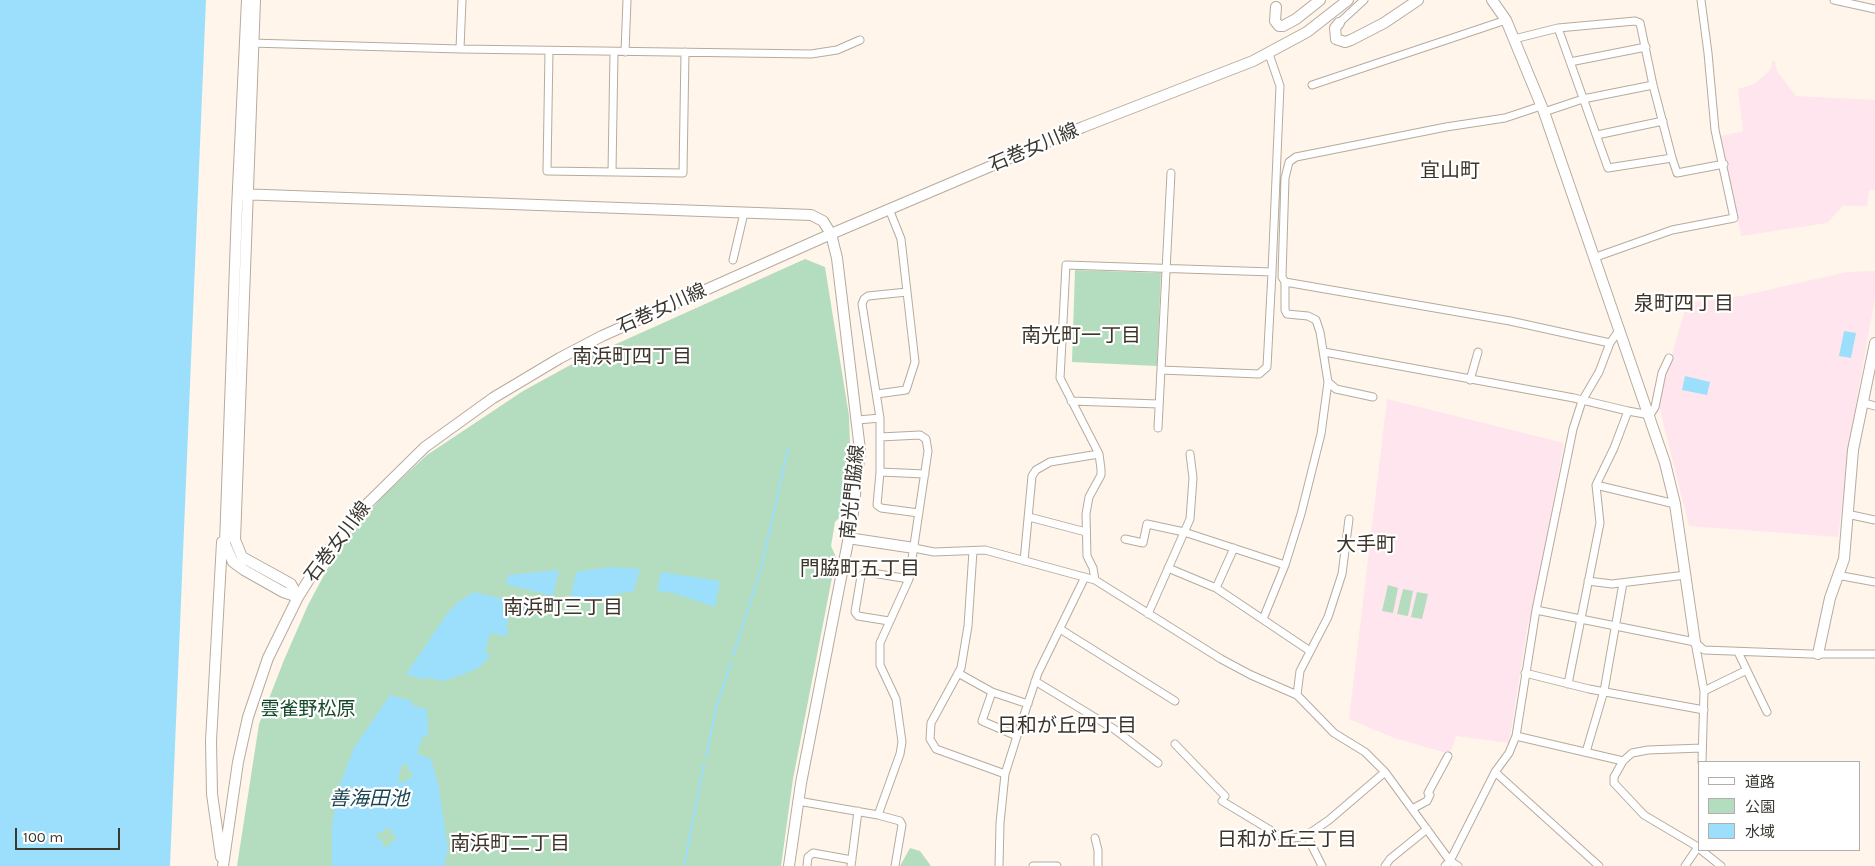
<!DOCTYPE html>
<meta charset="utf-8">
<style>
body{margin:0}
#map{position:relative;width:1875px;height:866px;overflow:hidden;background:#fff5ea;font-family:Karla,"Noto Sans JP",sans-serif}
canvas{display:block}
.legend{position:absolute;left:1698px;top:761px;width:162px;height:90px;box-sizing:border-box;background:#fff;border:1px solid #b1afad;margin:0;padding:6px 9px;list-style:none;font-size:15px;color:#3b3731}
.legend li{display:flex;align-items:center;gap:10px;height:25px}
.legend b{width:25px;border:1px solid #b1afad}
.scale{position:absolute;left:15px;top:828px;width:105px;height:22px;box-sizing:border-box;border:2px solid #3b3731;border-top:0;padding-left:6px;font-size:15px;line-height:18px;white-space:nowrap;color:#3b3731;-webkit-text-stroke:4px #fff;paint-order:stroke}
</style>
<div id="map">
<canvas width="1875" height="866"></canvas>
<ul class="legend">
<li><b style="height:6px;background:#fff"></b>道路</li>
<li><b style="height:14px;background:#b4ddbf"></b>公園</li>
<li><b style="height:14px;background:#9cdffc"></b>水域</li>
</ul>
<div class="scale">100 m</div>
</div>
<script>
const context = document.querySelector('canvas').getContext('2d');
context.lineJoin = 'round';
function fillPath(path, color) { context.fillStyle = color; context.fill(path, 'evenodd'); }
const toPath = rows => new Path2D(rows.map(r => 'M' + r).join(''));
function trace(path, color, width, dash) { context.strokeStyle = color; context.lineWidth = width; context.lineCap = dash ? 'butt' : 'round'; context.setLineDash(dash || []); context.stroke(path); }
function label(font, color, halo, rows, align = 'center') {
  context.font = font + ' Karla,"Noto Sans JP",sans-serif'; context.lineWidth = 4.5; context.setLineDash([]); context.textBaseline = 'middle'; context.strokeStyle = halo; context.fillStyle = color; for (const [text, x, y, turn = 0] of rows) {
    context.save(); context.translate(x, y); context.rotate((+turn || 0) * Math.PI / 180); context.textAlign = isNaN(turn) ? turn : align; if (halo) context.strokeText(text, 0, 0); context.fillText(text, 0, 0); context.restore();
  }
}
fillPath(toPath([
 [1772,61,1775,61,1777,71,1796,96,1875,100,1875,190,1869,190,1867,206,1843,206,1827,223,1741,236,1721,136,1743,131,1738,89,1754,84,1764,76,1771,68],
 [1875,271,1875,298,1855,409,1838,537,1689,526,1658,402,1687,303,1741,296,1847,272],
 [1387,399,1564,443,1533,610,1528,623,1509,743,1456,736,1450,754,1394,738,1349,719]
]), '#ffe5ed');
fillPath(toPath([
 [805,259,825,267,849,416,850,444,842,515,835,522,831,546,836,557,793,779,781,866,237,866,259,724,284,660,308,605,332,560,355,528,384,495,427,455,523,391,574,363],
 [1075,270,1161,273,1157,366,1072,362],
 [1388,585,1398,588,1393,613,1382,611],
 [1403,589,1413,591,1408,616,1397,614],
 [1417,592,1428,594,1422,619,1411,617],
 [910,848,920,851,931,866,900,866]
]), '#b4ddbf');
fillPath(toPath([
 [0,0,206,0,170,866,0,866],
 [1844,331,1856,333,1851,358,1839,356],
 [1685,376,1710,382,1707,395,1682,390],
 [610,567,640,569,634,591,569,604,576,572],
 [559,570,553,596,506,584,508,575],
 [661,572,720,581,715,607,673,593,657,591],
 [474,592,540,608,523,614,511,610,506,629,510,631,505,636,490,633,485,653,491,655,480,667,467,673,443,681,426,677,424,680,406,674,447,614,458,602],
 [390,695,412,701,411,705,427,709,428,737,423,736,417,753,431,759,438,783,448,849,444,866,332,866,332,825,338,789,354,748],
 [402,764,409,766,408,771,413,773,411,779,406,778,404,783,398,781],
 [385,828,391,829,391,834,396,835,395,842,390,841,389,847,382,846,383,840,377,839,378,832,384,833]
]), '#9cdffc');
trace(toPath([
 [733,655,761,569,788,448],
 [706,757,716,708,731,662],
 [684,866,704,764]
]), '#9cdffc', 2);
const street = toPath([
 [1834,0,1875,9],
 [1339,23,1364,0],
 [1514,39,1558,28,1635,21,1640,23,1653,85,1672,158,1608,168,1558,28],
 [251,43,460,49,811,54,837,50,860,40],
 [460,49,462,0],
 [549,51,547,171,683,173,685,52],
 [625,52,627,0],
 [1269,54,1280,86,1272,272],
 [1570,62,1646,47],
 [1312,85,1506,20],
 [1544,112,1583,99,1653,85],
 [1597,135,1663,121],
 [1672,158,1677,173,1724,164],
 [612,172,614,52],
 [1596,257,1672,230,1734,218,1715,130,1708,53,1701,0],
 [733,260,744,213],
 [1285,282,1510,321,1610,343],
 [907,292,868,296,864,299,862,304,880,418,880,472,877,505,881,508,919,513],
 [1324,352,1574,398,1628,411],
 [1470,380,1478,352],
 [877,394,906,390,915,362,901,239,889,209],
 [1373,397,1336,389,1328,382,1320,332,1316,320,1308,316,1287,314,1285,310,1285,282,1282,277,1285,178,1289,162,1296,157,1446,127,1505,118,1541,106],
 [1071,401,1159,404],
 [1864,403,1875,406],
 [858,420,880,418],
 [1158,428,1171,173],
 [880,472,925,474],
 [1596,485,1675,504],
 [1847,514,1875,520],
 [1029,517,1086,532],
 [1125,539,1143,543,1147,524,1184,532,1285,565],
 [914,548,934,552,985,550,1095,580,1221,659,1251,675,1297,695,1334,733,1365,752,1385,772,1450,861,1458,866],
 [973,551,968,626,961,668,931,723,930,739,936,749,1005,774],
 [1024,561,1032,476,1036,470,1050,462,1099,454],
 [1168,568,1216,588,1310,651],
 [1837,575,1875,582],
 [1095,580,1093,568,1087,556,1086,514,1089,497,1101,475,1101,469,1099,454,1060,378,1066,265,1272,272,1267,367,1259,374,1161,370],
 [1588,581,1612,584,1686,575],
 [1216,588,1234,548],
 [1536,610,1695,642,1704,650,1810,654,1875,654],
 [1148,614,1190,519,1193,478,1190,454],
 [1263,619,1285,565,1301,514,1321,434,1328,382],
 [889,621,858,616,855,612,861,576,866,572,909,579],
 [1060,629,1175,701],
 [1695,642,1704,691,1702,762],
 [1738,652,1767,712],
 [958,673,992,692,1028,704],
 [1525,673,1589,689,1704,710],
 [1035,681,1114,729,1158,763],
 [1568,684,1600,523,1596,485,1614,448,1628,411,1650,415,1655,407,1662,373,1669,358],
 [1704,691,1745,671],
 [992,692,982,721,1017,736],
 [1297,695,1300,671,1328,617,1342,574,1349,519],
 [1516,736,1623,761],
 [1175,744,1225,796],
 [1586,752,1604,691,1623,583],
 [1495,772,1599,866],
 [798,801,878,815,900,821,902,825,895,866],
 [1222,801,1285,839,1300,837,1313,831,1329,820,1385,772],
 [1412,809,1427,801,1430,795,1428,793,1448,756],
 [878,815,900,754,902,742,896,699,880,665,880,643,909,579,928,451,926,439,920,435,880,437],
 [1306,834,1322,866],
 [1095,838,1098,850,1098,866],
 [1701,850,1721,866],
 [807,866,808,857,813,853,852,860],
 [851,866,858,811],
 [999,866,1000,823,1005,774,1017,736,1038,673,1085,577],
 [1033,866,1057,866],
 [1385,866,1390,859,1427,829],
 [1445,866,1450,861,1495,772,1509,753,1516,736,1536,610,1573,429,1582,401,1599,372,1610,343,1620,329],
 [1685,866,1698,847,1644,815,1614,783,1614,777,1623,761,1632,753,1648,750,1702,748]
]);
const secondary = toPath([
 [247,0,237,209,225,544,233,562,244,570,283,592,298,597],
 [255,0,235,540,242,557,291,584,298,597],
 [1492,0,1506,20,1544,112,1665,463,1675,504,1695,642],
 [1276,7,1275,21,1279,26,1283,26,1296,19,1320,0],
 [1339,23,1335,28,1336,39,1345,42,1351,40,1384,23,1418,0],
 [238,194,811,215,823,221,831,234,837,258,860,450,852,521,801,783,789,866],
 [848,538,914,548],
 [1818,654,1830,598,1844,559,1853,450,1875,343],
 [221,857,212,794,211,741,222,542],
 [223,866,238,762,248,717,268,658,298,597,323,557,360,511,425,447,493,398,560,358,602,336,831,234,1083,127,1253,61,1307,32,1348,0]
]);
trace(street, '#b6ab9e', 9);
trace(secondary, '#b6ab9e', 12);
trace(street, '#fff', 7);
trace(secondary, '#fff', 10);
label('19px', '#3b3731', '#fff', [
 ["石巻女川線",1034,148,-23],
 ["石巻女川線",662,309,-24],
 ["南光門脇線",853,492,-84],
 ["石巻女川線",338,542,-53]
]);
label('19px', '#15492a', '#fff', [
 ["雲雀野松原",308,710]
]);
label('20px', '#3c3329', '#fff', [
 ["宜山町",1450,171],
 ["泉町四丁目",1684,304],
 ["南光町一丁目",1081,336],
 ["南浜町四丁目",632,357],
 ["大手町",1366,545],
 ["門脇町五丁目",860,569],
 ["南浜町三丁目",563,608],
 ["日和が丘四丁目",1067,726],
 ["日和が丘三丁目",1287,840],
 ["南浜町二丁目",510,844]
]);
label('italic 20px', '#1f4655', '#fff', [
 ["善海田池",369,799]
]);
</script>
